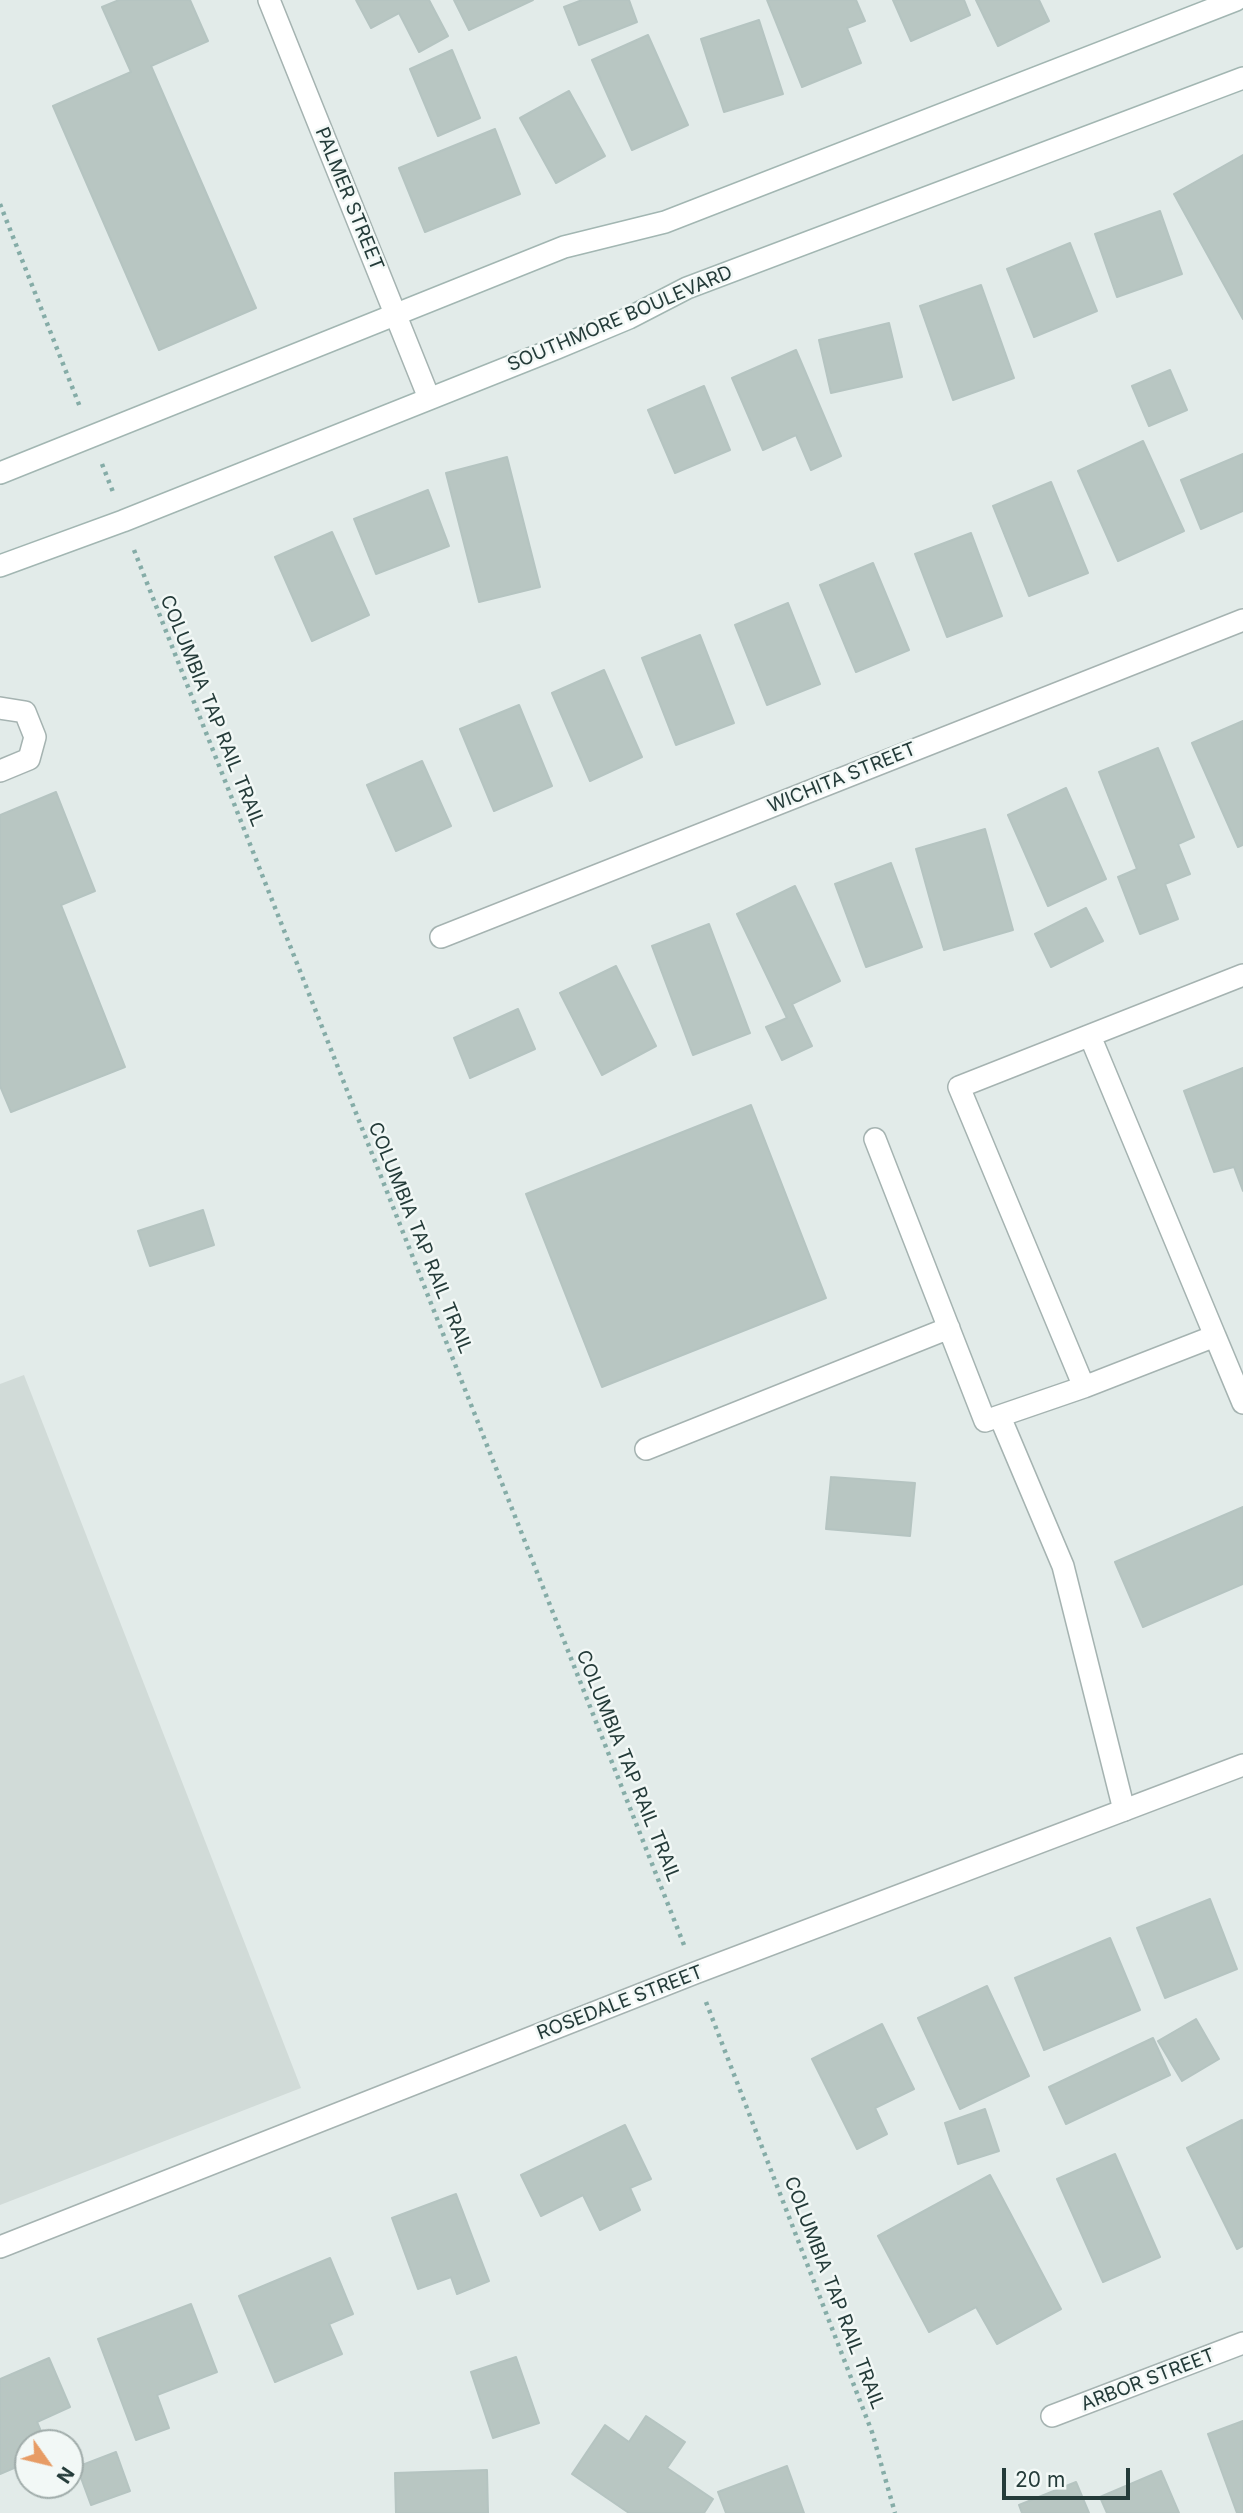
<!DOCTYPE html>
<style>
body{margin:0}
#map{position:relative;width:1243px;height:2513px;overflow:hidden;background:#e2ebe9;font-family:Inter,sans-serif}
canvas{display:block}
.north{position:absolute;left:14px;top:2429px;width:70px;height:70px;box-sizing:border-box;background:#f2f8f6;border:2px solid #a0acaa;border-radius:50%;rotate:124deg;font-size:19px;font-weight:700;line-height:28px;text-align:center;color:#243b39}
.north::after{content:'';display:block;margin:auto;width:24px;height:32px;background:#e79c65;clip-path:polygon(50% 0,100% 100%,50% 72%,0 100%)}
.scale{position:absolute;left:1002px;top:2468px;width:128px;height:32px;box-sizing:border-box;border:4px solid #243b39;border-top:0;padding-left:9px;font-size:21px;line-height:24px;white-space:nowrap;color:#243b39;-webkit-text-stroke:5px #f2f8f6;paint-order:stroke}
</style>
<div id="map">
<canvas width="1243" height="2513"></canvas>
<div class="north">N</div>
<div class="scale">20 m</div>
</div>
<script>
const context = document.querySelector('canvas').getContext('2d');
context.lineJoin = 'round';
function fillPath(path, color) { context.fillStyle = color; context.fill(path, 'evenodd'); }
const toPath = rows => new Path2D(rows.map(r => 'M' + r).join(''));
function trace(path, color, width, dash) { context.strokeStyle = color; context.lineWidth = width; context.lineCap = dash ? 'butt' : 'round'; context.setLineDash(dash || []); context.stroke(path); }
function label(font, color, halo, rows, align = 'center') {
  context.font = font + ' Inter,sans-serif'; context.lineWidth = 5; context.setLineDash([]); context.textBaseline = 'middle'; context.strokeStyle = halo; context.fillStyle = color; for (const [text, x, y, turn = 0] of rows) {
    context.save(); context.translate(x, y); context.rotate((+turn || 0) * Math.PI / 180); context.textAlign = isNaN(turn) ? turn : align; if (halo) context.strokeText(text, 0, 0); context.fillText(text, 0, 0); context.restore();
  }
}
fillPath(toPath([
 [24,1375,301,2088,0,2205,0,1384]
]), '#d1dbd8');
const building = toPath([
 [119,0,190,0,208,41,151,66,256,308,159,350,53,106,131,72,102,7,119,0],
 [356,0,429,0,448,36,419,52,399,13,371,28,356,0],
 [454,0,533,0,469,30,454,0],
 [582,0,629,0,637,22,579,45,564,7,582,0],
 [767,0,856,0,865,21,847,28,861,63,802,87,767,0],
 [893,0,964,0,970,15,911,41,893,0],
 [976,0,1039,0,1049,21,998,46,976,0],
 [759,20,783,94,724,112,701,39,759,20],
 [648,35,688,125,632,150,592,60,648,35],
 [452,50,480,118,438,136,410,69,452,50],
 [569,91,605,156,556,183,520,118,569,91],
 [495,129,520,194,425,232,399,168,495,129],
 [1243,155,1243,319,1174,194,1243,155],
 [1160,211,1182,274,1117,297,1095,234,1160,211],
 [1070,243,1097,311,1034,337,1007,269,1070,243],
 [981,285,1014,378,953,400,920,306,981,285],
 [889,323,902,377,831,393,819,340,889,323],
 [796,350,841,456,811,470,796,435,763,450,732,378,796,350],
 [1170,370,1187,410,1149,426,1132,386,1170,370],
 [704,386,730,450,675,473,648,410,704,386],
 [1143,441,1184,531,1118,561,1078,471,1143,441],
 [1243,454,1243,511,1201,529,1181,480,1243,454],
 [507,457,540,587,479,602,446,473,507,457],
 [1051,482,1088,573,1029,596,993,506,1051,482],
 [428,490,449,546,376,574,354,519,428,490],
 [332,532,369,615,312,641,275,557,332,532],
 [971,533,1002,616,947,637,915,554,971,533],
 [873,563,909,650,856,672,820,585,873,563],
 [788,603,820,684,767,705,735,625,788,603],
 [700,635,734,723,676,745,642,658,700,635],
 [604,670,642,757,590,781,552,693,604,670],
 [519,705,552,786,494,811,460,729,519,705],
 [1243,721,1243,845,1238,847,1192,743,1243,721],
 [1158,748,1194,837,1178,844,1190,874,1165,884,1178,919,1140,934,1118,877,1137,869,1099,772,1158,748],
 [422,761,451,826,396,851,367,785,422,761],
 [1066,788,1106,879,1048,906,1008,815,1066,788],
 [56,792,95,891,61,905,125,1067,11,1112,0,1086,0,815,56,792],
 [985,829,1013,930,944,950,916,849,985,829],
 [891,863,922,947,866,967,835,884,891,863],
 [795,886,840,981,792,1004,812,1046,782,1060,766,1027,787,1018,737,914,795,886],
 [1086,908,1103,941,1051,967,1035,934,1086,908],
 [709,924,750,1033,693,1055,652,946,709,924],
 [616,966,656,1046,602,1075,560,993,616,966],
 [518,1009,535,1049,470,1078,454,1038,518,1009],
 [1243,1068,1243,1191,1234,1167,1214,1172,1184,1091,1243,1068],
 [751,1105,826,1298,602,1387,526,1194,751,1105],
 [203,1210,214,1245,150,1266,138,1231,203,1210],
 [831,1477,915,1483,910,1536,826,1529,831,1477],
 [1243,1507,1243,1584,1143,1627,1115,1562,1243,1507],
 [1210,1899,1237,1969,1165,1998,1137,1928,1210,1899],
 [1110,1938,1140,2010,1044,2050,1015,1978,1110,1938],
 [987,1986,1029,2076,960,2109,918,2018,987,1986],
 [1196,2019,1219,2059,1182,2081,1158,2041,1196,2019],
 [882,2024,914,2089,875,2108,887,2134,857,2149,812,2059,882,2024],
 [1153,2038,1170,2075,1066,2124,1049,2087,1153,2038],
 [985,2109,999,2151,958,2164,945,2123,985,2109],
 [1242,2120,1243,2246,1237,2249,1187,2148,1242,2120],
 [625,2125,651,2179,630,2188,640,2210,600,2230,583,2195,541,2216,521,2175,625,2125],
 [1115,2154,1160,2257,1103,2282,1057,2179,1115,2154],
 [990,2175,1061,2309,997,2344,976,2307,929,2332,878,2236,990,2175],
 [456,2194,489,2281,457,2294,451,2277,418,2289,392,2218,456,2194],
 [330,2258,353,2314,329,2324,342,2354,275,2382,239,2296,330,2258],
 [191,2304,217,2372,157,2395,169,2428,136,2440,98,2339,191,2304],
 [516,2357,539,2423,493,2438,471,2372,516,2357],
 [49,2358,70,2407,37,2422,46,2443,28,2443,28,2462,0,2474,0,2379,49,2358],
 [646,2416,685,2442,667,2468,713,2499,704,2513,629,2513,572,2474,605,2425,629,2442,646,2416],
 [1243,2421,1243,2513,1237,2513,1208,2434,1243,2421],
 [116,2452,130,2491,91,2505,77,2467,116,2452],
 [787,2466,804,2513,726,2513,718,2492,787,2466],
 [487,2470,488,2513,396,2513,395,2473,487,2470],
 [1161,2471,1179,2513,1107,2513,1100,2497,1161,2471],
 [1076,2482,1089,2513,1022,2513,1019,2505,1076,2482]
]);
fillPath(building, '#b8c6c2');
trace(building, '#b5c4c1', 2);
const lane = toPath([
 [0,708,25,712,35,737,29,759,0,771],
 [875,1139,985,1421,1084,1387,1215,1336,1090,1036],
 [1215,1336,1243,1403],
 [1084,1387,959,1087,1243,975],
 [1000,1417,1063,1566,1124,1810],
 [646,1449,949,1328]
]);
const street = toPath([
 [269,0,429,398],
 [441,937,1243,620],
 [0,2247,695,1973,1243,1765],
 [1052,2416,1243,2343]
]);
const secondary = toPath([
 [0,473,564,247,665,222,1236,0],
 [0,566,123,521,557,348,629,318,687,288,1243,78]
]);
trace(lane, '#a5b3b1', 24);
trace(street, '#a5b3b1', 24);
trace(secondary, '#a2b6b2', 24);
trace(toPath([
 [0,204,80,407],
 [102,464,113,492],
 [134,550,684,1945],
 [706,2002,872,2432,895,2513]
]), '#85aca7', 4.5, [3.5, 5]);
trace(lane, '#fff', 21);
trace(street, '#fff', 21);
trace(secondary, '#fff', 21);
label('19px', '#243b39', '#f2f8f6', [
 ["PALMER STREET",349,199,68],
 ["SOUTHMORE BOULEVARD",620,319,-23],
 ["COLUMBIA TAP RAIL TRAIL",212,711,68],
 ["WICHITA STREET",842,778,-22],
 ["COLUMBIA TAP RAIL TRAIL",420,1238,68],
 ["COLUMBIA TAP RAIL TRAIL",628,1766,68],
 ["ROSEDALE STREET",620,2003,-21],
 ["COLUMBIA TAP RAIL TRAIL",834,2293,69],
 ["ARBOR STREET",1148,2380,-21]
]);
</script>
